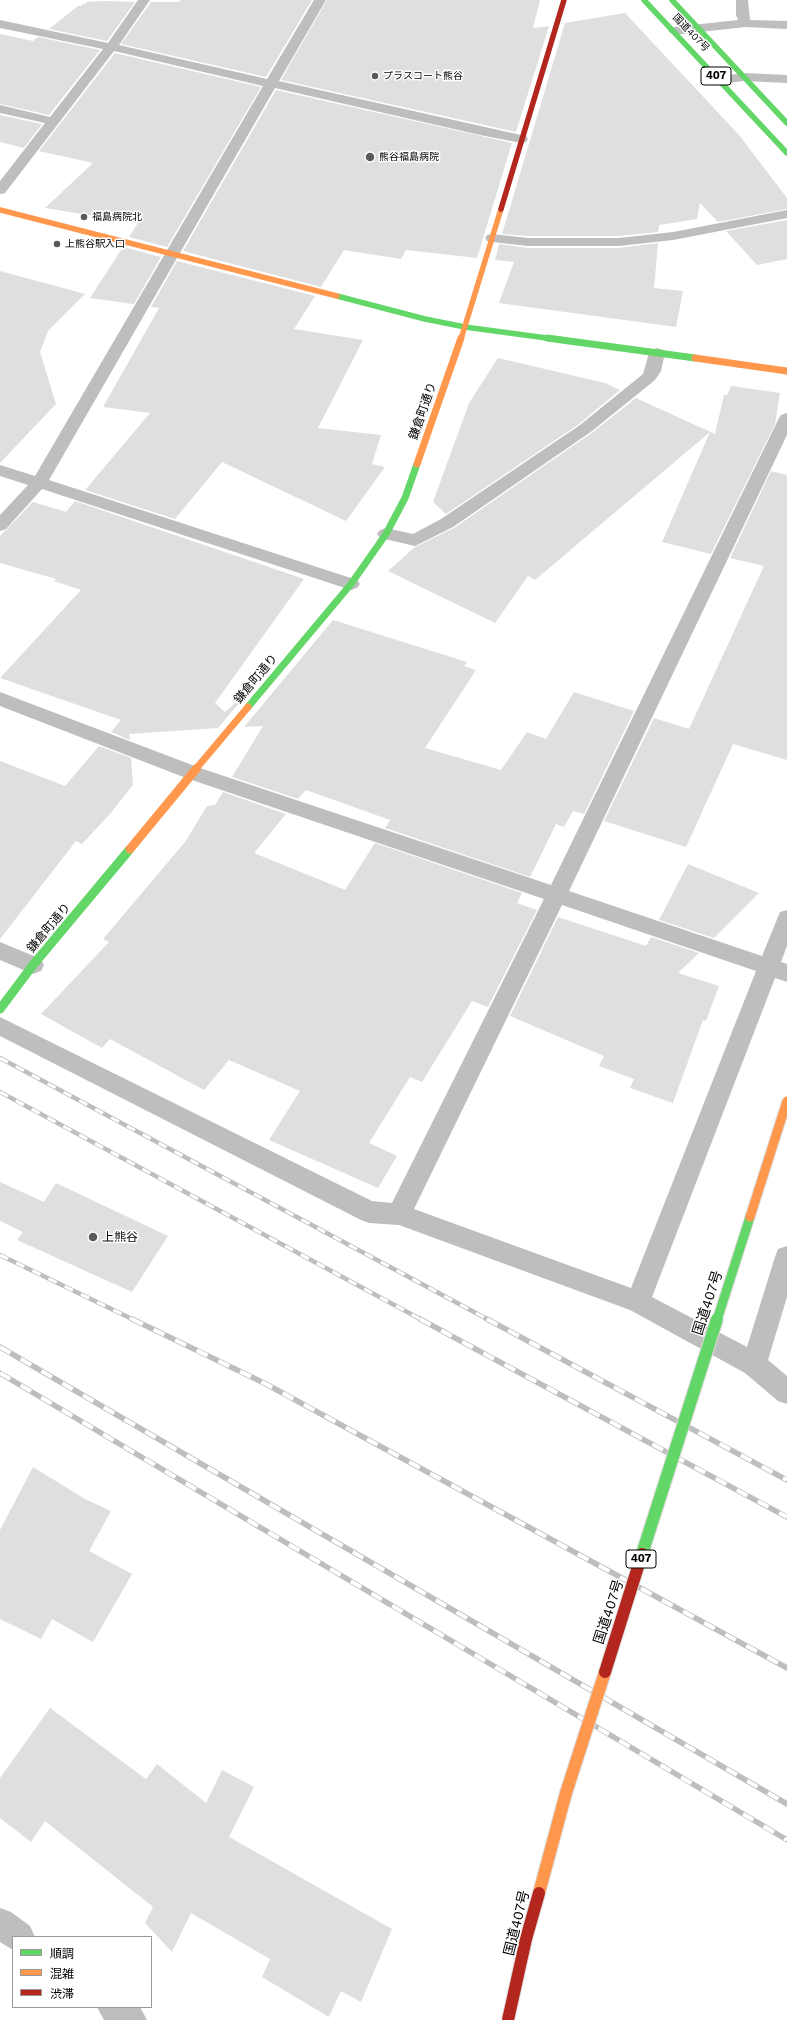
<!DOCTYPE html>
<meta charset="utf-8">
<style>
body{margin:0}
#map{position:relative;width:787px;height:2020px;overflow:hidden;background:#fff;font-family:"Work Sans","Noto Sans JP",sans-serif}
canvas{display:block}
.legend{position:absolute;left:12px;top:1936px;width:140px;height:72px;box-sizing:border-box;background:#fff;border:1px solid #999;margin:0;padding:5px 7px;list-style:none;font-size:12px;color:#000}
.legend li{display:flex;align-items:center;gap:8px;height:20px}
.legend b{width:20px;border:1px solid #999}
</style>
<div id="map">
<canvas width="787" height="2020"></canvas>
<ul class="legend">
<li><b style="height:5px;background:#63d668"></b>順調</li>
<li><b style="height:5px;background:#ff974d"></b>混雑</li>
<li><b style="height:5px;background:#b3261e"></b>渋滞</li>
</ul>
</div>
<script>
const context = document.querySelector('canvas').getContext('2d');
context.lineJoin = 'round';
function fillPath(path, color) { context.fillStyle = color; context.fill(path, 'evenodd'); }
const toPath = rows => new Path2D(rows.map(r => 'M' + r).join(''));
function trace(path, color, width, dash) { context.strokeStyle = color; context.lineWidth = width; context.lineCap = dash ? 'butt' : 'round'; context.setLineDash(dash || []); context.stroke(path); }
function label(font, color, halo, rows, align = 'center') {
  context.font = font + ' "Work Sans","Noto Sans JP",sans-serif'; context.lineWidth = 3; context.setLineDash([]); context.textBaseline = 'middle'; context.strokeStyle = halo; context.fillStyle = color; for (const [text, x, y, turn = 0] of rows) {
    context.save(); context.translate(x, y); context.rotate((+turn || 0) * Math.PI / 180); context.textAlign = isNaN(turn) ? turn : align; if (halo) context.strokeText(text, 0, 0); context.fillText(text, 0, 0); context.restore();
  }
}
fillPath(toPath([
 [180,0,312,0,266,77,121,44,151,2,179,2],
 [327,0,540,0,533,28,549,26,516,132,281,80],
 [105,1,135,2,107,41,49,29,78,6,81,6,82,4,85,4,86,2],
 [625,13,739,135,787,198,787,209,718,222,700,203,697,219,659,225,658,232,619,236,528,236,502,234,565,23],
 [0,34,33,41,38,37,100,50,49,115,0,104],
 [115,53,261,87,167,247,129,237,138,223,45,208,93,163,39,151],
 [276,90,512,143,477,258,406,250,401,259,344,250,321,287,183,251],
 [0,115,42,124,24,148,0,142],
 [787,220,787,259,757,265,726,231],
 [658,243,654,288,683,291,676,327,499,303,514,262,495,260,499,244,528,248,619,248],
 [123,247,161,257,134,304,90,298],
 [177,261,315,296,294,329,363,340,318,428,381,435,372,464,385,467,346,521,222,462,175,519,85,490,150,413,103,407,159,308,151,307],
 [0,271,85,294,48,331,40,352,56,404,0,463],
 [498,358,605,383,620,390,579,424,446,514,433,502,469,403],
 [731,386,780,393,775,424,711,554,662,542,710,432,535,580,528,576,495,623,388,571,415,547,454,528,593,432,636,398,715,434,724,395,727,395],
 [771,471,787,475,787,760,733,744,686,847,604,821,654,718,689,729,764,566,730,558],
 [75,501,304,579,215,703,225,712,251,689,218,728,129,734,130,740,111,732,121,720,0,678,81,590,54,581,56,579,0,563,0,536,33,502,66,512],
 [333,620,467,662,464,666,476,670,425,748,501,770,527,732,546,739,574,692,634,711,584,814,573,811,564,827,556,824,530,877,385,828,390,820,306,790,298,799,232,777,263,726,244,727],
 [99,746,131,758,133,785,110,814,82,844,76,841,0,939,0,761,65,786],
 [223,792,286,814,254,853,345,890,375,843,522,893,517,903,537,910,488,1007,472,1001,422,1082,410,1077,369,1143,397,1156,378,1188,269,1140,300,1091,229,1060,204,1090,110,1039,102,1048,41,1014,109,942,103,939,185,842,207,806,215,805],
 [688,864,759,893,714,938,659,920],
 [558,917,646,946,651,937,699,953,678,973,719,986,706,1021,703,1020,673,1103,630,1088,634,1079,599,1066,604,1056,510,1016],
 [0,1182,44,1202,56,1183,168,1236,132,1292,17,1240,23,1232,0,1221],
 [33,1467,85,1499,111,1511,89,1551,132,1574,93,1642,52,1619,41,1639,0,1619,0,1530],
 [50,1708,146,1779,157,1764,206,1803,222,1770,254,1787,229,1837,392,1929,361,2002,341,1991,329,2017,262,1977,270,1959,191,1913,172,1952,145,1923,153,1907,45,1821,31,1842,0,1818,0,1778]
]), '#dfdfdf');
fillPath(toPath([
 [138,0,150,0,119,45,267,79,314,0,326,0,279,81,521,135,526,136,528,139,526,142,521,143,480,135,275,88,49,480,357,580,360,584,357,588,351,590,345,588,42,489,6,529,0,531,0,515,28,485,0,476,0,465,35,476,263,86,114,51,5,193,0,194,0,181,45,123,0,113,0,105,50,117,103,49,0,28,0,20,108,43,138,0],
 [736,0,748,0,750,20,787,21,787,29,745,27,674,35,668,31,674,27,738,20,736,15,736,0],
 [744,73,787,75,787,83,744,81,721,84,715,80,721,76,744,73],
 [787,210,787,218,673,240,619,246,528,246,492,242,487,241,485,238,487,235,492,234,528,238,619,238,673,232,787,210],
 [657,348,663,350,665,353,661,371,655,380,592,431,453,527,415,546,380,538,377,534,380,530,386,528,413,534,441,519,580,425,643,374,649,353,651,350,657,348],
 [787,413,787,435,569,891,762,956,780,912,787,910,787,946,781,962,787,964,787,982,775,978,652,1297,747,1347,775,1257,778,1249,787,1246,787,1297,768,1360,787,1376,787,1404,778,1401,745,1373,630,1310,399,1225,369,1223,361,1220,0,1036,0,1017,372,1201,392,1203,544,899,186,778,0,706,0,692,200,768,551,885,779,418,781,415,787,413],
 [562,905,756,971,631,1288,414,1209,562,905],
 [0,942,41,959,44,965,41,971,33,974,0,960,0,942],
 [0,1908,11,1912,30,1926,35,1937,13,1937,13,1950,0,1942,0,1908],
 [97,2007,140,2007,147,2020,104,2020,97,2007]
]), '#bebebe');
trace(toPath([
 [644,0,787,153],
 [672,0,787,123],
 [337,296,425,319,465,327,554,339]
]), '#63d668', 5.5);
trace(toPath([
 [547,338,695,358],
 [248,707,351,584,386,534,405,498,417,464]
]), '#63d668', 7);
trace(toPath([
 [0,1009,33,965,130,849]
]), '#63d668', 9);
trace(toPath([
 [0,210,337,296],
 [461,339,501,209]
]), '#ff974d', 5.5);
trace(toPath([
 [695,358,787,371],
 [417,464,461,338],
 [195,770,248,707]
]), '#ff974d', 7);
trace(toPath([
 [130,849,196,769]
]), '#ff974d', 9);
trace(toPath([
 [501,209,564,0]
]), '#b3261e', 5.5);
const railFar1 = toPath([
 [0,1058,489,1320],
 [0,1092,422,1320],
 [0,1255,134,1320]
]);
const rail = toPath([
 [132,1319,266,1384,787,1668],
 [420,1319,787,1517],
 [487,1319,787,1480],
 [0,1347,787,1804],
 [0,1373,787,1840]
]);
trace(railFar1, '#bebebe', 4.5);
trace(rail, '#bebebe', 5.5);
trace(railFar1, '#fff', 3, [9]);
trace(rail, '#fff', 4, [12]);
const fastBridgeFar1 = toPath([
 [717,1320,750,1217]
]);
const fastBridge = toPath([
 [642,1554,717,1319]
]);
const slowBridgeFar1 = toPath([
 [750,1217,787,1101]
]);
const slowBridge = toPath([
 [539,1893,566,1793,605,1672]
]);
const jamBridge = toPath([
 [605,1672,642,1554],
 [508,2020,526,1939,539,1893]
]);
trace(fastBridgeFar1, '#dbdbdb', 11, []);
trace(fastBridge, '#dbdbdb', 14, []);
trace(slowBridgeFar1, '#dbdbdb', 11, []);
trace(slowBridge, '#dbdbdb', 14, []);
trace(jamBridge, '#dbdbdb', 14, []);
trace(fastBridgeFar1, '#63d668', 9);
trace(fastBridge, '#63d668', 12);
trace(slowBridgeFar1, '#ff974d', 9);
trace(slowBridge, '#ff974d', 12);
trace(jamBridge, '#b3261e', 12);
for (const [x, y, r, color] of [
 [375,76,4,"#595959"],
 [370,157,5,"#595959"],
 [84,217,4,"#595959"],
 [57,244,4,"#595959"],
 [93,1237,5,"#595959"]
]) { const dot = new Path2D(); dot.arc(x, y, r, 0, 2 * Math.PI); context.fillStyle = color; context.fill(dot); trace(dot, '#fff', 1.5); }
label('10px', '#000', '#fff', [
 ["国道407号",691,33,46]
]);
label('10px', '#000', '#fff', [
 ["プラスコート熊谷",383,76],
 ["熊谷福島病院",379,157],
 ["福島病院北",92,217],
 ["上熊谷駅入口",65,244]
], 'left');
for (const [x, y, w] of [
 [716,76,30],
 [641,1559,30]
]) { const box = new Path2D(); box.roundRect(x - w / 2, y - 9, w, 18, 3); context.fillStyle = '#fff'; context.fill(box); trace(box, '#000', 1); }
label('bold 11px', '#000', null, [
 ["407",716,76],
 ["407",641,1559]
]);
label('12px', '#000', '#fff', [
 ["鎌倉町通り",423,411,-71],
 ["鎌倉町通り",256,679,-50],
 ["鎌倉町通り",49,928,-50]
]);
label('12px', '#000', '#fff', [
 ["上熊谷",102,1237]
], 'left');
label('14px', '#000', '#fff', [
 ["国道407号",708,1303,-72],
 ["国道407号",609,1612,-72],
 ["国道407号",517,1923,-76]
]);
</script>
